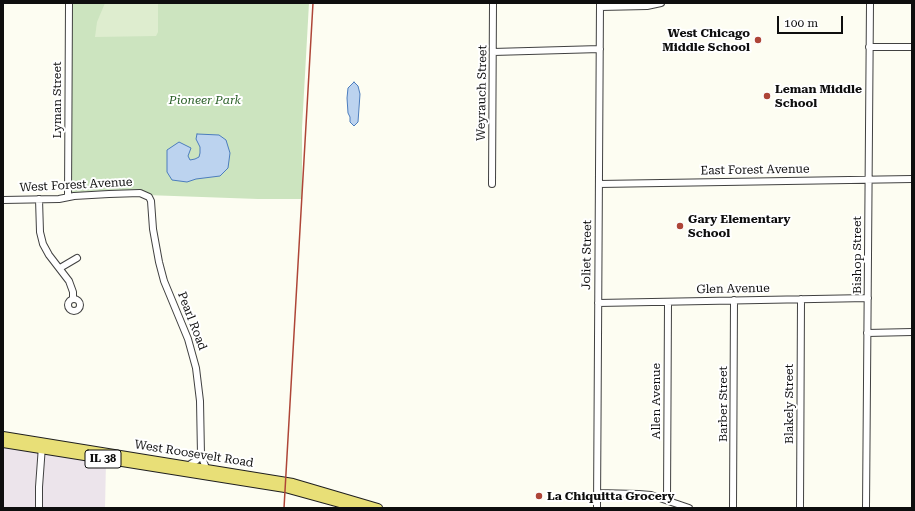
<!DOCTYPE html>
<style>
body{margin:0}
#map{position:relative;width:915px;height:511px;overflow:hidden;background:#fdfdf2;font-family:"Roboto Serif",serif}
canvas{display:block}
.frame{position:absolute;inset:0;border:4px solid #0e0e0e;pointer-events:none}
.scale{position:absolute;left:777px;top:16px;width:66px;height:18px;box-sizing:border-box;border:2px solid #0e0e0e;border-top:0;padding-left:5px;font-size:12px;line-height:14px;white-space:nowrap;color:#0e0e0e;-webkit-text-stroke:3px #fff;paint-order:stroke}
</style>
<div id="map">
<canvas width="915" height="511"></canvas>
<div class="frame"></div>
<div class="scale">100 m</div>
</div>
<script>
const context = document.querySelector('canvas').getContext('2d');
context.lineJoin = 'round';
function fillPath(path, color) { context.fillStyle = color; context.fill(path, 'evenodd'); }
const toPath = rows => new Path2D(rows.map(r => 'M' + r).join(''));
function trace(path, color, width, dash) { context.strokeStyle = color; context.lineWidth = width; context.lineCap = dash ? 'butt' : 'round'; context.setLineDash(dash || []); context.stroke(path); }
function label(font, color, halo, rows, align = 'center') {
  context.font = font + ' "Roboto Serif",serif'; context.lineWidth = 4; context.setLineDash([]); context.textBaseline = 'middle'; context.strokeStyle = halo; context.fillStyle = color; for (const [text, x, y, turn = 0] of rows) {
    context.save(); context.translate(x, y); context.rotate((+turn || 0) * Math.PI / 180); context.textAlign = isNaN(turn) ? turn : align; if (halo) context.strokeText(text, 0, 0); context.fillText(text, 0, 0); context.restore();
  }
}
fillPath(toPath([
 [3,444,106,462,105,508,3,508]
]), '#ece4eb');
fillPath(toPath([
 [69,3,309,3,302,128,302,199,258,199,146,195,68,197]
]), '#cce4bf');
fillPath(toPath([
 [105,3,158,3,158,32,156,36,95,37,97,22]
]), '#deedcf');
const water = toPath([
 [354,82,358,86,360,94,358,122,354,126,350,122,350,117,348,113,347,98,348,88,354,82],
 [197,134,219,135,226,140,230,153,228,168,220,176,196,179,187,182,172,180,167,172,167,150,179,142,191,148,188,156,190,160,195,159,199,157,200,153,200,147,196,139,197,134]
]);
fillPath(water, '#bcd3ef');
trace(water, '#4c7dbd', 1);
const minor = toPath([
 [600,7,647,6,661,3],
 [869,47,912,47],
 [493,52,600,49],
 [492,184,493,3],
 [599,184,912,179],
 [68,197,69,3],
 [39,199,40,232,43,244,49,255,69,281,73,292,73,299],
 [3,200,59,199,74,196,109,194,140,193,149,197,151,201,153,229,159,262,164,281,188,339,196,368,200,401,201,455,206,468],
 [60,268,77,258],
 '68 305a6 6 0 1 1 12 0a6 6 0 1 1-12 0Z',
 [598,303,868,298],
 [867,333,912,332],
 [189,465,197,460,201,455],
 [597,493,639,494,651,495,689,508],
 [667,500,668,302],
 [39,508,39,487,42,446],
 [597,508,600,3],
 [733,508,734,300],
 [800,508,801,299],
 [866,508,870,3]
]);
const major = toPath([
 [3,436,293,483,378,508],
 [3,443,285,488,358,508]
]);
trace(minor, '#414141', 8);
trace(major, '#1f1f1f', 10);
trace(minor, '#fff', 6);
trace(major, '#e8df77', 8);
trace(toPath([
 [284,508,313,3]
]), '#ae4537', 1.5);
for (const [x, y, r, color] of [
 [758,40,4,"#ae4537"],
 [767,96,4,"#ae4537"],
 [680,226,4,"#ae4537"],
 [539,496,4,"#ae4537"]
]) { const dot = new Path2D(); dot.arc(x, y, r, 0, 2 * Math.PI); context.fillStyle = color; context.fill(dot); trace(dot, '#fff', 1.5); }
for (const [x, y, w] of [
 [103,459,36]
]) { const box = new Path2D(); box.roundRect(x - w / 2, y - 9, w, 18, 3); context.fillStyle = '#fff'; context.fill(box); trace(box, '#0e0e0e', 1); }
label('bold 11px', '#0e0e0e', null, [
 ["IL 38",103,459]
]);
label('bold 12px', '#0e0e0e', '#fff', [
 ["West Chicago",750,33,"right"],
 ["Middle School",750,47,"right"],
 ["Leman Middle",775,89],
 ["School",775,103],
 ["Gary Elementary",688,219],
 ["School",688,233],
 ["La Chiquitta Grocery",547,496]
], 'left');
label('12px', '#0e0e0e', '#fff', [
 ["Weyrauch Street",482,93,-89],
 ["Lyman Street",57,100,-90],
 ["East Forest Avenue",755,170,-1],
 ["West Forest Avenue",76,185,-3],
 ["Joliet Street",587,255,-89],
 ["Bishop Street",857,255,-90],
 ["Glen Avenue",733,289,-1],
 ["Pearl Road",192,321,69],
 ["Allen Avenue",656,401,-90],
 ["Barber Street",723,404,-90],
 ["Blakely Street",789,404,-90],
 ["West Roosevelt Road",194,454,9]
]);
label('italic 12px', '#295f26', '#fff', [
 ["Pioneer Park",205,100]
]);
</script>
